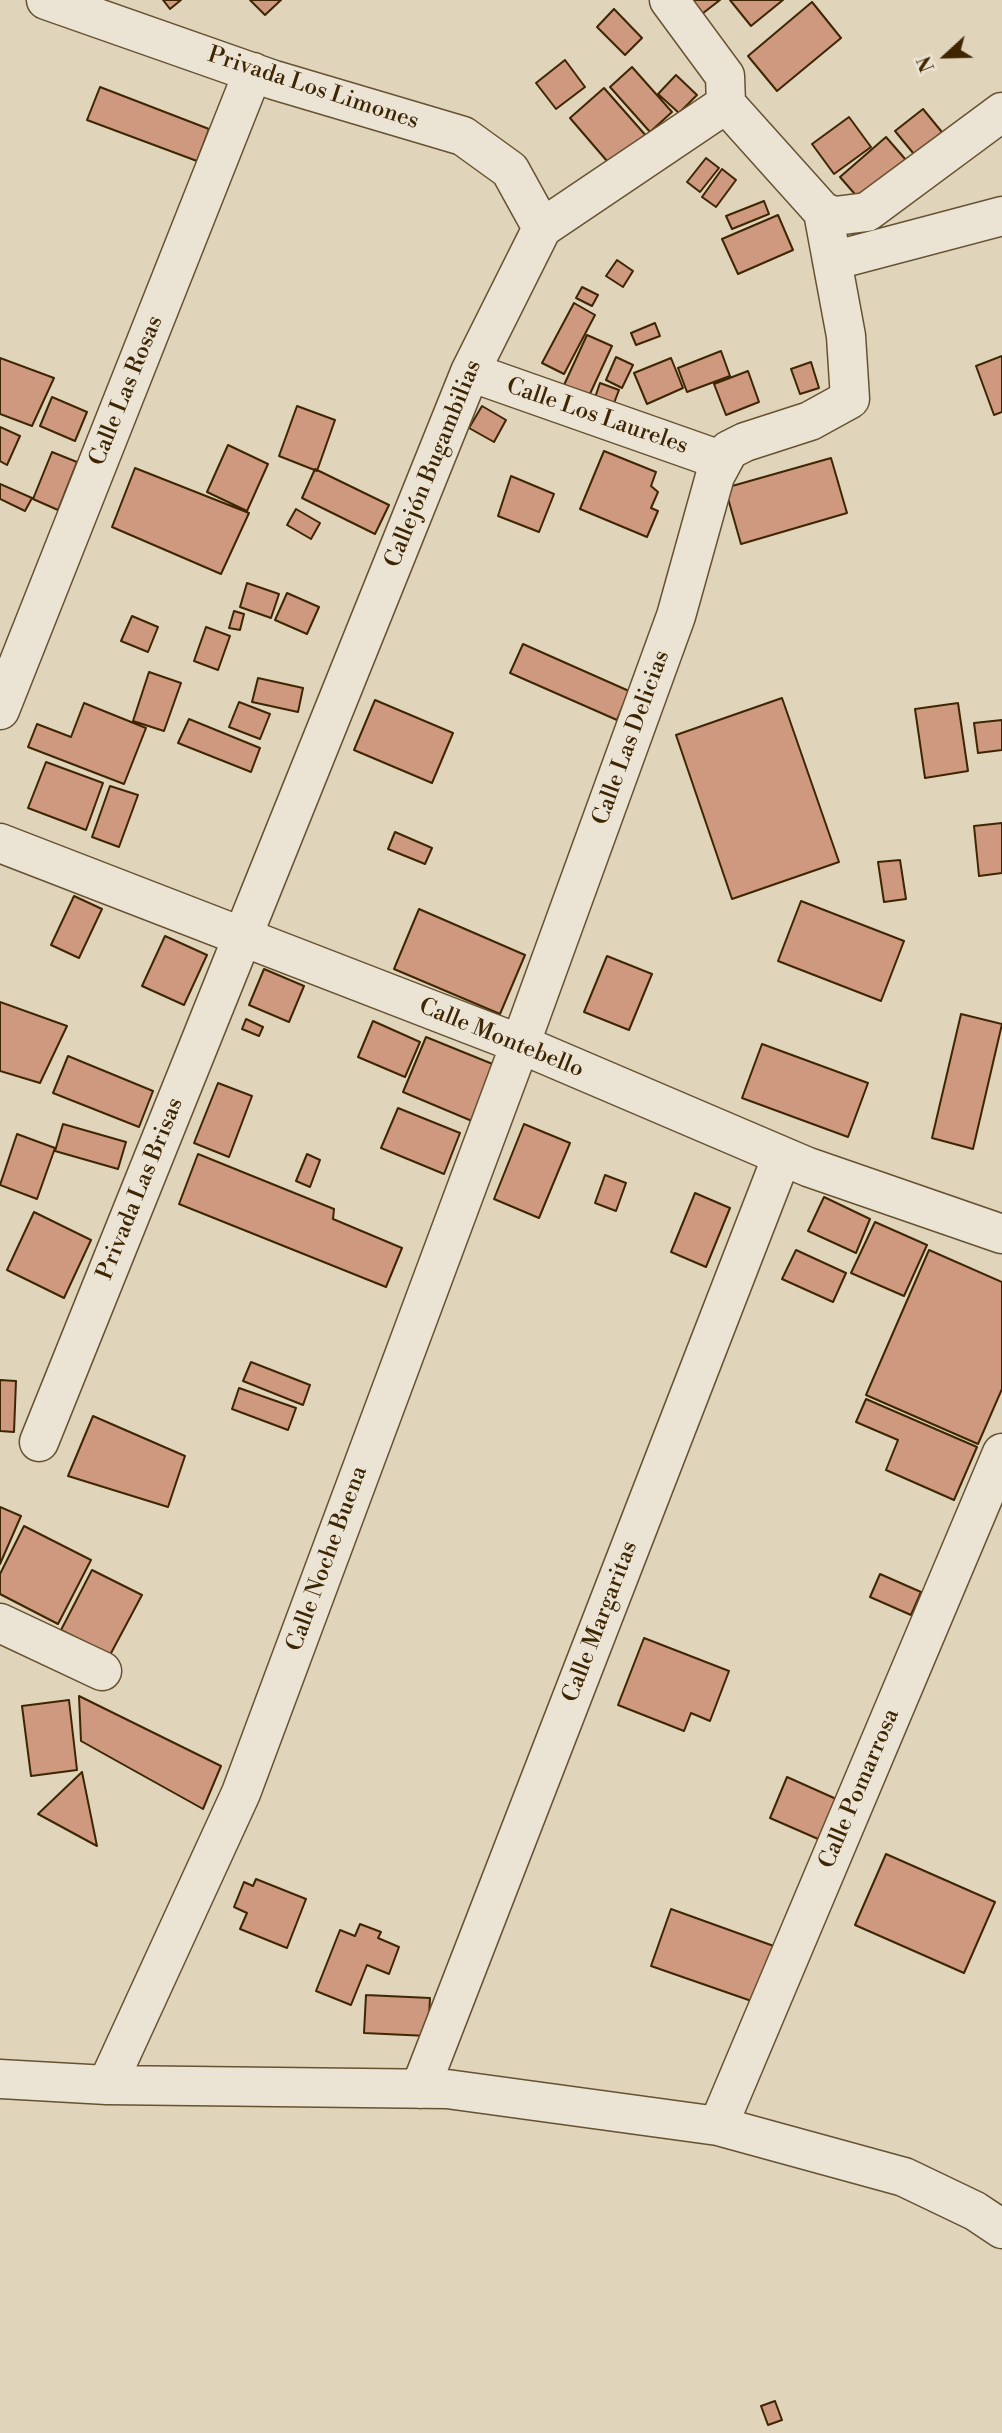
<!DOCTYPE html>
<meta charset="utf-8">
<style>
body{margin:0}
#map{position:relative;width:1002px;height:2433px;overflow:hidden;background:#e0d4bb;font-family:"Libre Bodoni",serif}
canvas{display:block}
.north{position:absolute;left:911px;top:21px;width:70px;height:70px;-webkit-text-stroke:5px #ebe3d3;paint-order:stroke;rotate:248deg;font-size:19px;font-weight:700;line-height:28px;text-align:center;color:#3e2603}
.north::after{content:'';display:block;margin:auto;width:24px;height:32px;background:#3e2603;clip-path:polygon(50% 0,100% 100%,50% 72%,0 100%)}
</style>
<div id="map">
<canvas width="1002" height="2433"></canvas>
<div class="north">N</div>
</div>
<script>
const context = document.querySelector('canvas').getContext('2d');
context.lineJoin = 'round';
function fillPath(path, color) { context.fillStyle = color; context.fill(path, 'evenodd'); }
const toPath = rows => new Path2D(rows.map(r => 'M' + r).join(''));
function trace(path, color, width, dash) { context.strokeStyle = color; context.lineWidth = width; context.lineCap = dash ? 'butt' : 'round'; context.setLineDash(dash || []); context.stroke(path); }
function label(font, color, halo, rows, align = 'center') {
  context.font = font + ' "Libre Bodoni",serif'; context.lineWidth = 6; context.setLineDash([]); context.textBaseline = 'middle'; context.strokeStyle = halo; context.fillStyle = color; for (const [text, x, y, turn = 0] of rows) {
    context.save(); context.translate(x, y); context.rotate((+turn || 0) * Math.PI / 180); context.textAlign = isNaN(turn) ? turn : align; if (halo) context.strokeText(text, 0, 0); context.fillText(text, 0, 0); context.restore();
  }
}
const building = toPath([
 [163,0,181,0,170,9,163,0],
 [250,0,281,0,265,15,250,0],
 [686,0,720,0,698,17,686,0],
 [730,0,783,0,751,26,730,0],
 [812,2,841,38,777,91,748,56,812,2],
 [614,9,642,38,625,55,597,27,614,9],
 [565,60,585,87,556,109,536,83,565,60],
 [632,67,672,112,650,132,610,87,632,67],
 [676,75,697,95,679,113,658,94,676,75],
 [100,87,209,129,197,161,87,120,100,87],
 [604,88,648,138,613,168,570,118,604,88],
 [923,109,946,137,918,159,895,131,923,109],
 [849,117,871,147,834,174,812,144,849,117],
 [886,137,906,160,860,200,840,177,886,137],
 [706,158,719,168,700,192,687,182,706,158],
 [722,169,736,180,716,207,702,197,722,169],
 [764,201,769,214,732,229,726,216,764,201],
 [778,215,793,250,738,274,722,239,778,215],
 [617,260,633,271,623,287,606,276,617,260],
 [582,287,598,295,592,306,576,298,582,287],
 [574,303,595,315,564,374,542,363,574,303],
 [655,323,660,336,636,345,631,333,655,323],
 [587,335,612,346,589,396,564,385,587,335],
 [721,351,730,376,687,392,678,368,721,351],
 [1002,356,1002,412,994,415,976,366,1002,356],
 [616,357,633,365,622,388,606,380,616,357],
 [0,358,54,378,32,426,0,414,0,358],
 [671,358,683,388,647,404,634,373,671,358],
 [811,362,819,388,800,394,791,369,811,362],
 [748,371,759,402,726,415,714,384,748,371],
 [600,383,619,390,609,416,591,409,600,383],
 [52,397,87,412,75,441,40,426,52,397],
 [297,406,335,420,317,471,279,456,297,406],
 [482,406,506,420,494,442,469,428,482,406],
 [0,427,20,436,7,465,0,461,0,427],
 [228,445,268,464,247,511,207,492,228,445],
 [604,451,656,472,651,486,658,492,651,508,658,511,647,537,580,509,604,451],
 [52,452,77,462,58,510,33,499,52,452],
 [831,458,847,513,741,544,725,488,831,458],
 [135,468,249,513,221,574,112,527,135,468],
 [315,469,389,505,375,534,302,498,315,469],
 [511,476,554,494,539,532,498,516,511,476],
 [0,484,32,498,25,511,0,499,0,484],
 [296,509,320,523,311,539,287,525,296,509],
 [247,583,279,594,271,618,240,607,247,583],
 [287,593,319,607,307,634,275,620,287,593],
 [234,611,244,614,240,630,229,628,234,611],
 [132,616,158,627,148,652,121,641,132,616],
 [206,627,230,636,218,670,194,661,206,627],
 [523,644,629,691,617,720,510,673,523,644],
 [149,672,181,683,164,731,133,721,149,672],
 [258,678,303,688,298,712,252,702,258,678],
 [782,698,839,862,732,899,676,735,782,698],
 [375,700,453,733,432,783,354,750,375,700],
 [239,702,270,714,260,739,229,727,239,702],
 [84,703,146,728,124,784,28,747,37,724,71,737,84,703],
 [958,703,968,771,925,778,915,709,958,703],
 [189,719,260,748,251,772,178,743,189,719],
 [1002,720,1002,750,978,753,974,723,1002,720],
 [46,762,103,783,86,830,28,808,46,762],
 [110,786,138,795,119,847,92,837,110,786],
 [1002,823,1002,873,979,876,974,826,1002,823],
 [395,832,432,848,425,864,388,849,395,832],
 [900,860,906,899,884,902,878,862,900,860],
 [74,896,102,909,79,958,51,945,74,896],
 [801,901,904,941,881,1001,778,961,801,901],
 [419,909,525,955,500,1014,394,969,419,909],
 [165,936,207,955,184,1005,142,986,165,936],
 [607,956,652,974,629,1030,584,1012,607,956],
 [264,969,304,986,289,1022,249,1005,264,969],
 [0,1002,67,1026,40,1083,0,1071,0,1002],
 [961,1014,1002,1024,973,1149,932,1138,961,1014],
 [246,1019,263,1027,259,1036,242,1029,246,1019],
 [373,1021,420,1042,405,1077,358,1057,373,1021],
 [426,1037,495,1065,472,1121,403,1092,426,1037],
 [762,1044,868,1083,848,1137,742,1098,762,1044],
 [68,1056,153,1091,139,1127,53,1093,68,1056],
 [218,1083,252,1096,229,1157,194,1143,218,1083],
 [398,1108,460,1133,444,1174,381,1148,398,1108],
 [63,1124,126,1142,118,1169,55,1151,63,1124],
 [524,1124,570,1143,539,1218,494,1199,524,1124],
 [17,1134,55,1148,37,1199,0,1185,17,1134],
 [198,1154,334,1209,333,1219,402,1248,386,1287,179,1204,198,1154],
 [307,1154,320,1160,310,1187,296,1181,307,1154],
 [605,1175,626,1183,616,1211,595,1203,605,1175],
 [695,1193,730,1208,706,1267,671,1252,695,1193],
 [824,1197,870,1219,856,1253,808,1231,824,1197],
 [34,1212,91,1240,64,1298,7,1270,34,1212],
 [875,1222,927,1245,904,1296,851,1273,875,1222],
 [796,1250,846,1273,833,1302,782,1279,796,1250],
 [929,1250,1002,1282,1002,1389,978,1444,866,1395,929,1250],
 [251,1362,310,1385,303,1405,243,1381,251,1362],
 [0,1380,16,1381,14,1432,0,1431,0,1380],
 [239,1388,296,1408,288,1430,232,1409,239,1388],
 [866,1399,977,1447,954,1500,886,1470,898,1440,856,1422,866,1399],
 [93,1416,185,1456,168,1507,68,1476,93,1416],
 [0,1507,21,1516,0,1564,0,1507],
 [24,1526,91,1560,58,1624,0,1594,0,1574,24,1526],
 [92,1570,142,1595,110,1655,61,1630,92,1570],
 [880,1574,921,1592,911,1615,870,1597,880,1574],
 [644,1638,729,1671,710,1721,691,1713,684,1731,618,1705,644,1638],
 [79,1696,221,1766,203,1809,81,1741,79,1696],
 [69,1700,77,1770,31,1776,22,1706,69,1700],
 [82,1772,97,1846,38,1814,82,1772],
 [787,1777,843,1802,825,1842,770,1818,787,1777],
 [886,1854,995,1902,964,1973,855,1925,886,1854],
 [256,1879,306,1899,287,1948,240,1929,247,1913,234,1907,244,1882,253,1886,256,1879],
 [671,1909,782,1949,763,2005,651,1966,671,1909],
 [360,1924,381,1932,378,1938,399,1947,389,1974,367,1965,351,2005,316,1991,340,1930,355,1936,360,1924],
 [366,1995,430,1998,428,2036,364,2033,366,1995],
 [775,2401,782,2420,768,2425,761,2406,775,2401]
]);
fillPath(building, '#ce997e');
trace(building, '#3e2603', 2);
const street = toPath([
 [46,0,274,80,463,136,510,170,542,228],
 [823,212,835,216,867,212,1002,112],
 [832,261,1002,216],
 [470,372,723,461],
 [0,710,253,72],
 [0,843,520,1044,808,1167,1002,1234],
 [39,1442,470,372,542,228,726,104,725,76,669,0],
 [0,1623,102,1671],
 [0,2079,107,2085,447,2089,718,2126,904,2177,975,2211,1002,2229],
 [107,2085,241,1793,528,1023,676,616,715,476,729,450,745,442,810,421,850,399,846,336,823,212,726,104],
 [420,2089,782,1156],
 [718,2126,1002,1453]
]);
trace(street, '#665231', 41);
trace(street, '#ebe3d3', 38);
label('23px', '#3e2603', '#ebe3d3', [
 ["Privada Los Limones",313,89,18],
 ["Calle Las Rosas",127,391,-68],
 ["Calle Los Laureles",597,417,19],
 ["Callejón Bugambilias",434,464,-68],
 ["Calle Las Delicias",632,738,-70],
 ["Calle Montebello",501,1039,22],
 ["Privada Las Brisas",141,1189,-68],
 ["Calle Noche Buena",328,1559,-70],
 ["Calle Margaritas",601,1622,-69],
 ["Calle Pomarrosa",860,1789,-67]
]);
</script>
